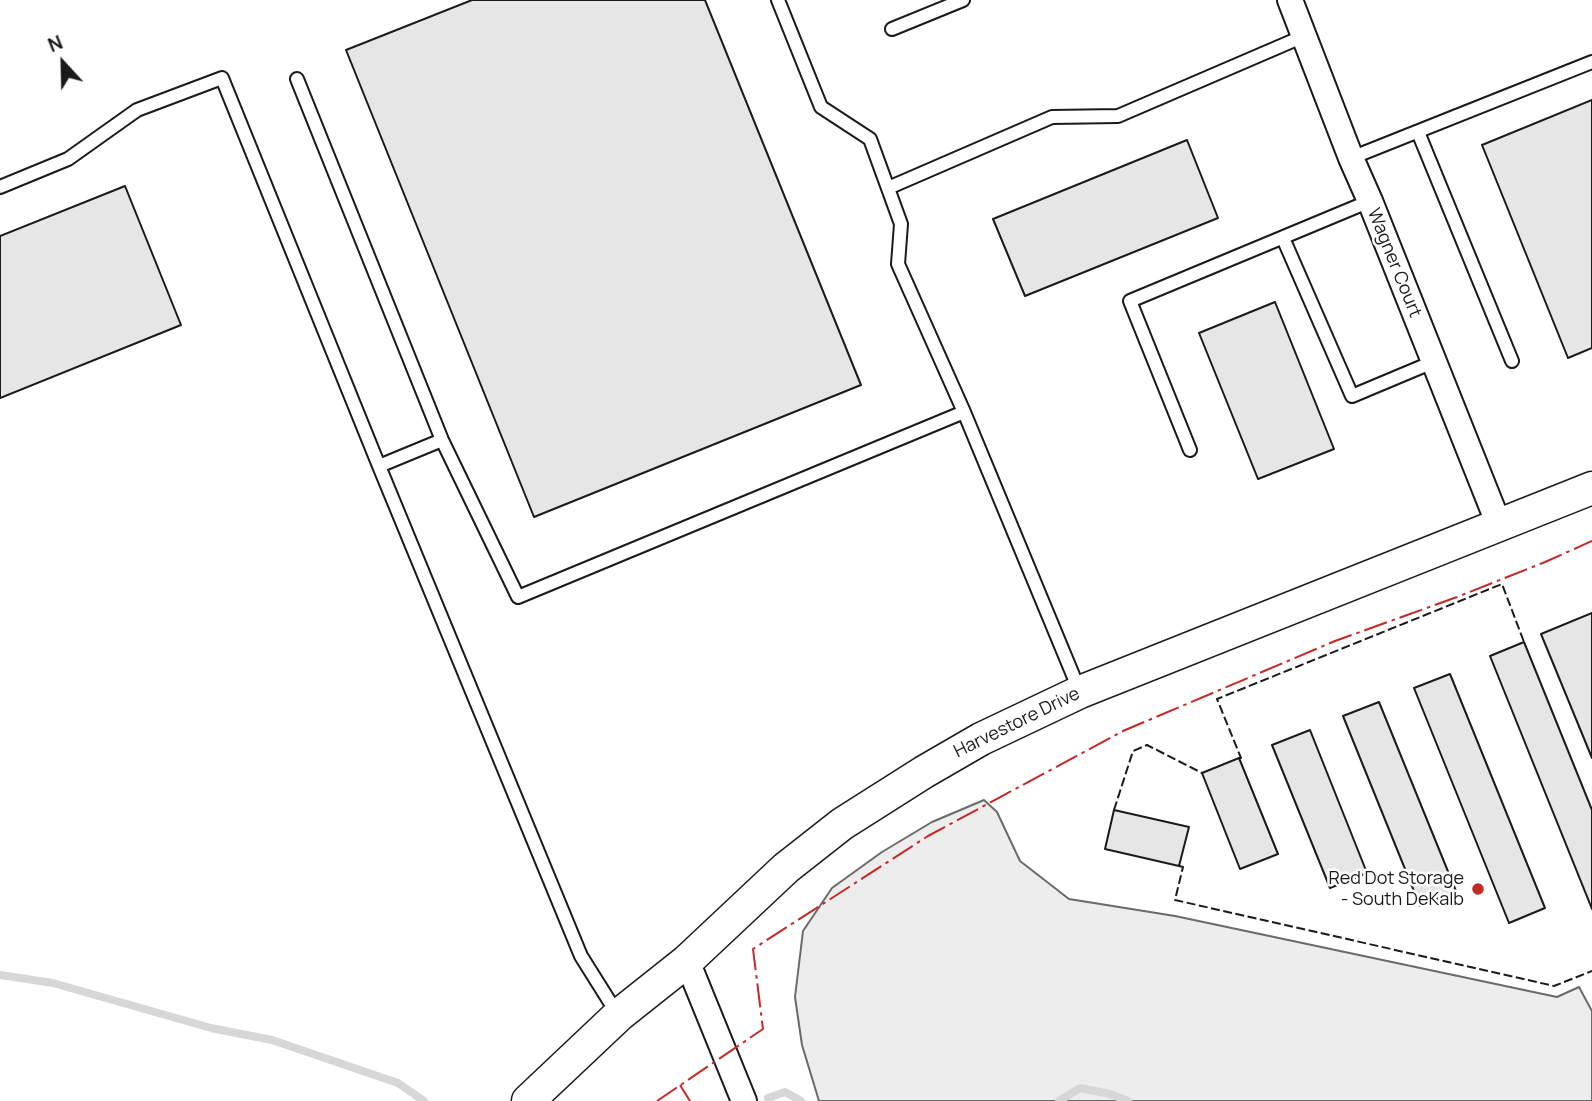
<!DOCTYPE html>
<style>
body{margin:0}
#map{position:relative;width:1592px;height:1101px;overflow:hidden;background:#fff;font-family:Manrope,sans-serif}
canvas{display:block}
.north{position:absolute;left:28px;top:28px;width:70px;height:70px;-webkit-text-stroke:5px #fff;paint-order:stroke;rotate:338deg;font-size:19px;font-weight:700;line-height:28px;text-align:center;color:#1a1a1a}
.north::after{content:'';display:block;margin:auto;width:24px;height:32px;background:#1a1a1a;clip-path:polygon(50% 0,100% 100%,50% 72%,0 100%)}
</style>
<div id="map">
<canvas width="1592" height="1101"></canvas>
<div class="north">N</div>
</div>
<script>
const context = document.querySelector('canvas').getContext('2d');
context.lineJoin = 'round';
function fillPath(path, color) { context.fillStyle = color; context.fill(path, 'evenodd'); }
const toPath = rows => new Path2D(rows.map(r => 'M' + r).join(''));
function trace(path, color, width, dash) { context.strokeStyle = color; context.lineWidth = width; context.lineCap = dash ? 'butt' : 'round'; context.setLineDash(dash || []); context.stroke(path); }
function label(font, color, halo, rows, align = 'center') {
  context.font = font + ' Manrope,sans-serif'; context.lineWidth = 5; context.setLineDash([]); context.textBaseline = 'middle'; context.strokeStyle = halo; context.fillStyle = color; for (const [text, x, y, turn = 0] of rows) {
    context.save(); context.translate(x, y); context.rotate((+turn || 0) * Math.PI / 180); context.textAlign = isNaN(turn) ? turn : align; if (halo) context.strokeText(text, 0, 0); context.fillText(text, 0, 0); context.restore();
  }
}
const built = toPath([
 [984,800,997,812,1020,861,1069,899,1175,916,1557,997,1579,987,1592,1011,1592,1101,819,1101,802,1045,795,997,803,931,832,888,882,852,932,822,984,800]
]);
fillPath(built, '#ededed');
trace(built, '#6a6a6a', 2);
trace(toPath([
 [0,975,53,983,211,1028,272,1040,398,1083,424,1101],
 [768,1098,785,1092,801,1101],
 [1059,1101,1080,1088,1110,1094,1128,1101]
]), '#d7d7d7', 8);
const building = toPath([
 [472,0,705,0,861,385,534,517,346,50,472,0],
 [1592,100,1592,348,1568,358,1482,145,1592,100],
 [1187,140,1218,218,1025,296,993,219,1187,140],
 [125,186,181,325,0,398,0,236,125,186],
 [1275,302,1334,449,1258,479,1199,333,1275,302],
 [1592,613,1592,758,1541,634,1592,613],
 [1524,642,1592,810,1592,909,1490,656,1524,642],
 [1450,674,1545,908,1509,923,1414,688,1450,674],
 [1379,702,1456,891,1420,906,1343,716,1379,702],
 [1310,730,1367,873,1330,888,1272,745,1310,730],
 [1239,758,1278,854,1240,869,1202,773,1239,758],
 [1114,810,1189,827,1179,866,1105,849,1114,810]
]);
fillPath(building, '#e6e6e6');
trace(building, '#1a1a1a', 2);
const service = toPath([
 [778,0,821,107,870,139,901,224,898,264,964,412,1080,692],
 [892,29,963,0],
 [297,79,442,440,518,597,964,412],
 [1418,132,1512,361],
 [1351,158,1592,62],
 [0,187,68,159,137,110,222,78,379,466,581,956,618,1015],
 [888,188,1052,117,1118,116,1304,36],
 [1283,238,1352,396,1433,362],
 [1190,450,1130,301,1370,201],
 [379,466,442,440]
]);
const minor = toPath([
 [1290,0,1351,158,1370,201,1499,525],
 [687,961,744,1101]
]);
const tertiary = toPath([
 [528,1101,619,1015,687,961,786,868,842,824,924,772,981,739,1080,692,1592,488]
]);
trace(service, '#1a1a1a', 16);
trace(minor, '#1a1a1a', 28);
trace(tertiary, '#1a1a1a', 35);
trace(service, '#fff', 12);
trace(minor, '#fff', 24);
trace(tertiary, '#fff', 32);
trace(toPath([
 [1239,758,1241,758,1217,699,1502,584,1524,642],
 [1114,810,1133,751,1147,745,1202,773],
 [1179,866,1183,867,1175,900,1554,986,1592,971]
]), '#1a1a1a', 2, [9, 3.5]);
trace(toPath([
 [680,1085,690,1101],
 [657,1101,763,1029,753,949,928,836,1123,731,1335,641,1457,597,1545,562,1592,541]
]), '#c62828', 2, [24, 5, 3.5, 5]);
for (const [x, y, r, color] of [
 [1478,889,7,"#c62828"]
]) { const dot = new Path2D(); dot.arc(x, y, r, 0, 2 * Math.PI); context.fillStyle = color; context.fill(dot); trace(dot, '#fff', 2.5); }
label('18px', '#1a1a1a', '#fff', [
 ["Wagner Court",1394,263,68],
 ["Harvestore Drive",1017,723,-26]
]);
label('18px', '#1a1a1a', '#fff', [
 ["Red Dot Storage",1464,879],
 ["- South DeKalb",1464,900]
], 'right');
</script>
